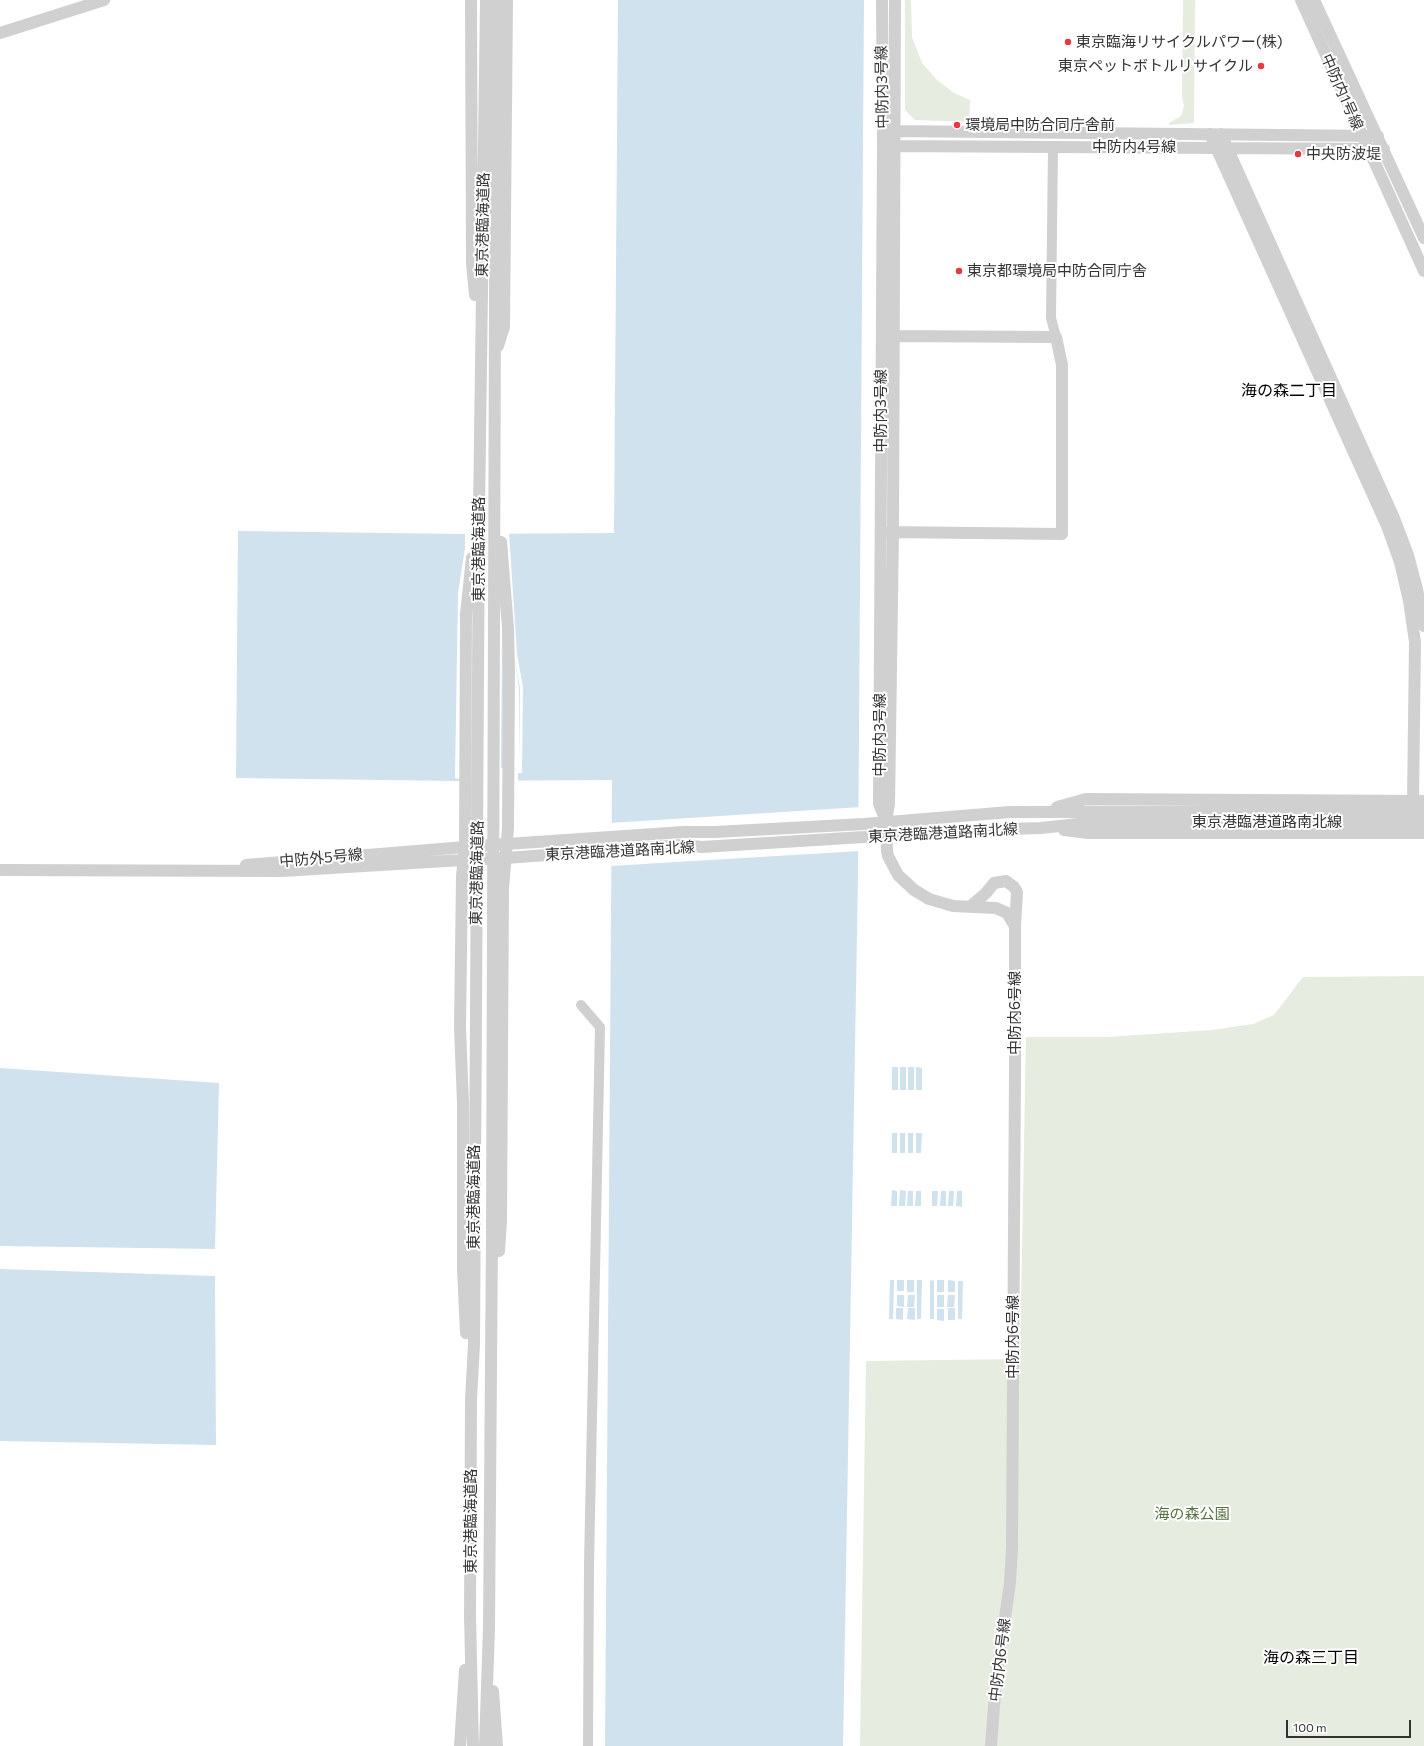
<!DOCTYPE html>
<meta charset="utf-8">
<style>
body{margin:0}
#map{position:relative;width:1424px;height:1746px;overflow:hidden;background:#fff;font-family:Commissioner,sans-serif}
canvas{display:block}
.scale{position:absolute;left:1286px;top:1720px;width:125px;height:18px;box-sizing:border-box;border:2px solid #333;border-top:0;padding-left:5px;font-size:12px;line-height:14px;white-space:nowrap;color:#333;-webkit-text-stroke:3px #fff;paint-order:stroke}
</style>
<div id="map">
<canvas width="1424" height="1746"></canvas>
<div class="scale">100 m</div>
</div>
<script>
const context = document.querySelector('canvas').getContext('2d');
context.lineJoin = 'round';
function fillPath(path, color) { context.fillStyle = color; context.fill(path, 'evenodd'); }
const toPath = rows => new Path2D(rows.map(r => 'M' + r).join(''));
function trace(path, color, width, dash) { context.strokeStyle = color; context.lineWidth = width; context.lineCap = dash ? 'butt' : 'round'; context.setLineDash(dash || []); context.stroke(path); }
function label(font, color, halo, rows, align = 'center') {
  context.font = font + ' Commissioner,"Noto Sans JP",sans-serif'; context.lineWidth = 4; context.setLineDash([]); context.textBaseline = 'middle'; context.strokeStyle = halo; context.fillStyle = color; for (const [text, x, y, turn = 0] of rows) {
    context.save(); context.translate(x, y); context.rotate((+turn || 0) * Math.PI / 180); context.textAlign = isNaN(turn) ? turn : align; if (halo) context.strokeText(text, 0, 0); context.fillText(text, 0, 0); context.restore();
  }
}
fillPath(toPath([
 [905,0,911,0,912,37,922,63,937,80,954,93,970,100,969,122,915,120,905,110],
 [1183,0,1195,0,1194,123,1169,125,1169,123,1181,116,1184,106,1182,96],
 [1424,976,1424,1746,860,1746,866,1361,1020,1359,1026,1037,1108,1037,1212,1030,1253,1024,1274,1015,1303,977]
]), '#e6ecdf');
fillPath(toPath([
 [618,0,864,0,858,875,843,1746,605,1746,612,780,455,781,236,778,238,531,464,534,614,533],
 [892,1067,898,1067,898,1090,892,1090],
 [900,1067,906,1067,906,1090,900,1090],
 [908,1067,914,1067,914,1090,908,1090],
 [916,1067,922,1068,922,1090,916,1090],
 [0,1068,219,1083,215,1249,0,1246],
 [892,1133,897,1133,897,1153,892,1153],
 [900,1133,905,1133,905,1153,900,1153],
 [908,1133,913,1133,913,1153,908,1153],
 [916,1133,922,1133,921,1153,916,1153],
 [892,1190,897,1191,897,1206,891,1206],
 [900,1190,906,1191,905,1206,899,1206],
 [908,1191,913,1191,913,1206,907,1206],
 [916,1191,921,1191,921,1206,915,1206],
 [932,1191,938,1191,937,1206,932,1206],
 [941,1191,946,1191,946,1206,940,1206],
 [949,1191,954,1191,953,1206,948,1206],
 [957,1191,962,1191,962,1207,956,1206],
 [0,1269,215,1276,216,1445,0,1441],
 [890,1280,894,1280,893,1319,889,1319],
 [897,1280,904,1280,904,1291,897,1291],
 [907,1280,914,1280,914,1292,907,1292],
 [917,1280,922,1280,921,1319,917,1319],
 [930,1280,934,1281,934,1319,930,1319],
 [937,1280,944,1280,944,1292,937,1292],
 [948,1280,955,1281,955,1292,948,1292],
 [958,1281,963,1281,962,1319,958,1319],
 [897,1295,904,1295,904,1307,897,1306],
 [908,1295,915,1295,914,1307,907,1307],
 [937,1295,944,1295,944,1307,937,1307],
 [948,1295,955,1295,954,1307,947,1307],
 [896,1308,903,1308,903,1320,896,1319],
 [908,1308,915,1308,915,1320,907,1319],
 [948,1308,955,1308,955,1320,948,1320],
 [937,1309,944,1309,944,1321,937,1320]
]), '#cfe2ee');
fillPath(toPath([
 [465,532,509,532,517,654,523,687,522,773,518,773,518,782,460,783,460,779,455,778,458,593,465,548],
 [502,628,504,628,503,768,501,768],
 [514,655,520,688,519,768,519,688],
 [861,807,860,851,610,866,610,823]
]), '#fff');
trace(toPath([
 [1053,147,1051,318,1056,337],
 [581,1005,600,1027,589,1564,588,1746]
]), '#d0d0d0', 10);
trace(toPath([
 [471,0,472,264,475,295],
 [882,0,883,146,879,804,886,821],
 [895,0,893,533,889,804,886,821,887,851,888,856,898,875,914,890,929,899,953,906,996,908,1007,913,1015,926],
 [1301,0,1424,271],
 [1314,0,1424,238],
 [0,33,104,0],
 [889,131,1378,136],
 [1210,134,1387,526,1400,562,1409,601,1415,642,1413,802],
 [1221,134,1394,518,1408,555,1417,589,1424,626],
 [888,146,1384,149],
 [498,346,504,327,507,0],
 [886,532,1062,534,1062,365,1056,337,887,336],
 [1057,807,1086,799,1424,801],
 [1064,830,1088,833,1424,833],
 [507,844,683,832,715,832,864,824,1010,812,1424,811],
 [506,858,682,845,702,847,864,837,914,832,1041,828,1096,822,1424,822],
 [246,865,465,847],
 [0,870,282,871,463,860],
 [971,906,986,893,994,883,1006,881,1014,887,1017,892,1015,926,1015,1070,1012,1548,1010,1583,996,1680,991,1746],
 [499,1251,501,1221,503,889,508,828,509,671,508,628,501,542],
 [466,1333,463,1269,463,1103,460,1028,462,876,465,847,466,614,472,558],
 [493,1691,497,1746],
 [460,1746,465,1670],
 [473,1746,470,1615,471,1400,474,1344,479,511,486,0],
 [485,1746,489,1628,492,1235,496,0]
]), '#d0d0d0', 12);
trace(toPath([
 [465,847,507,844],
 [463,860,506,858]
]), '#d0d0d0', 12);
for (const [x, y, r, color] of [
 [1068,42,4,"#e63946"],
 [1261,66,4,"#e63946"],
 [957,125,4,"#e63946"],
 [1298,154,4,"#e63946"],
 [959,271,4,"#e63946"]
]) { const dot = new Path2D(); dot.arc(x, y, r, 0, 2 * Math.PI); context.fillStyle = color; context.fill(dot); trace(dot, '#fff', 1.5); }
label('15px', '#333', '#fff', [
 ["東京臨海リサイクルパワー(株)",1076,42],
 ["東京ペットボトルリサイクル",1253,66,"right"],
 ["環境局中防合同庁舎前",965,125],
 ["中央防波堤",1306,154],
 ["東京都環境局中防合同庁舎",967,271]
], 'left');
label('15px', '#333', '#fff', [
 ["中防内3号線",882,87,-91],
 ["中防内1号線",1342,92,66],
 ["中防内4号線",1134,147],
 ["東京港臨海道路",483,225,-89],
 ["中防内3号線",881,411,-90],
 ["東京港臨海道路",479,549,-90],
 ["中防内3号線",880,735,-90],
 ["東京港臨港道路南北線",1267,822],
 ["東京港臨港道路南北線",943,833,-3],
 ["東京港臨港道路南北線",620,851,-3],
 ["中防外5号線",321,858,-5],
 ["東京港臨海道路",477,873,-89],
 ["中防内6号線",1015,1013,-90],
 ["東京港臨海道路",474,1197,-90],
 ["中防内6号線",1013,1337,-90],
 ["東京港臨海道路",471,1521,-90],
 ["中防内6号線",1000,1660,-83]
]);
label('15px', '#56703f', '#fff', [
 ["海の森公園",1192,1514]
]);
label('16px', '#000', '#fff', [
 ["海の森二丁目",1289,391],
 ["海の森三丁目",1311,1658]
]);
</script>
